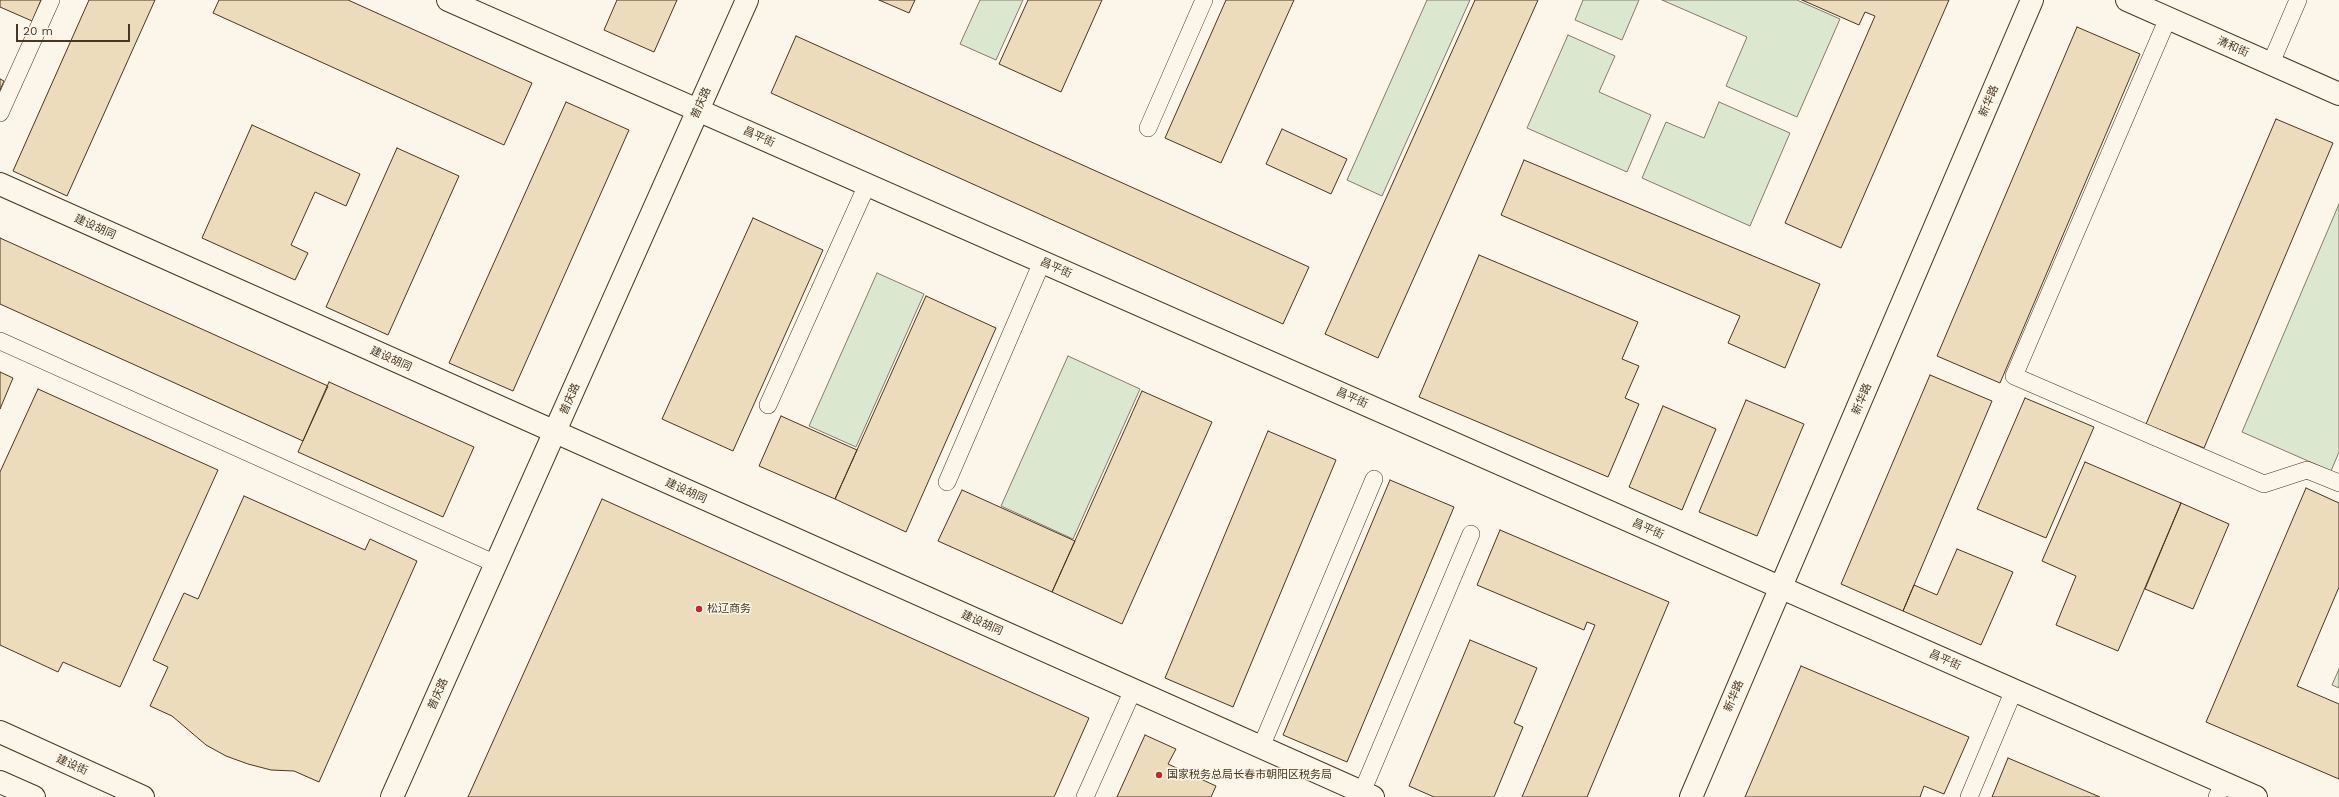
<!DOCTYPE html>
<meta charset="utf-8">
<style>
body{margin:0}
#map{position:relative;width:2339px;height:797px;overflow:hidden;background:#fbf6e9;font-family:"Work Sans",sans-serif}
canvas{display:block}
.scale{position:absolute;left:16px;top:24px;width:114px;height:18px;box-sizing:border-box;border:2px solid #4a3520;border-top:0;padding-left:5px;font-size:12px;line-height:14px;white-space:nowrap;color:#4a3520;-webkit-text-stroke:3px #fbf6e9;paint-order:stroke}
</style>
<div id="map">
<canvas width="2339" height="797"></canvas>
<div class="scale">20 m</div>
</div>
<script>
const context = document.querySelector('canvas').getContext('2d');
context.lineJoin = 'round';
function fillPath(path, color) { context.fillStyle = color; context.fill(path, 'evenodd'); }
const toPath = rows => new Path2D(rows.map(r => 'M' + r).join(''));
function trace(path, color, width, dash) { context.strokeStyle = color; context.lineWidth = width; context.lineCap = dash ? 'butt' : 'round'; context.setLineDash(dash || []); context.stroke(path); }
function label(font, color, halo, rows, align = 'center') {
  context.font = font + ' "Work Sans","Noto Sans SC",sans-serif'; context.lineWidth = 3; context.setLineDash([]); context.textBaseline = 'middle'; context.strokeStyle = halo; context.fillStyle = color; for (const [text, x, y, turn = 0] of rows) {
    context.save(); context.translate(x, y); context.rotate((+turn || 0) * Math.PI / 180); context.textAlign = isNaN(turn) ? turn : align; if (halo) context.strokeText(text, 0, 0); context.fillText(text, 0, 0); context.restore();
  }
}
const green = toPath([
 [980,0,1023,0,996,60,960,44,980,0],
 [1427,0,1470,0,1382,196,1347,180,1427,0],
 [1583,0,1639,0,1622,40,1575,20,1583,0],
 [1662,0,1797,0,1840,19,1797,117,1726,86,1747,37,1662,0],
 [1568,35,1615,56,1599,92,1651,115,1627,172,1527,128,1568,35],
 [1719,102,1790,133,1750,226,1642,178,1666,122,1704,138,1719,102],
 [2339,204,2339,452,2331,471,2242,432,2339,204],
 [877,273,924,294,856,447,809,426,877,273],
 [1068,356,1140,389,1073,539,1001,506,1068,356],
 [2339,669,2339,688,2332,685,2339,669]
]);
fillPath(green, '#dce7d0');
trace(green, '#887966', 1);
const building = toPath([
 [0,0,41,0,32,21,0,7,0,0],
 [89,0,155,0,67,196,13,171,89,0],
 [219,0,348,0,532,83,504,145,213,13,219,0],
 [617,0,677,0,654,52,604,30,617,0],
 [879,0,915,0,909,13,879,0],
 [1028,0,1102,0,1061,92,999,64,1028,0],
 [1226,0,1294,0,1221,163,1165,138,1226,0],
 [1475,0,1538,0,1378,358,1325,334,1475,0],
 [1802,0,1949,0,1841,248,1785,223,1875,16,1865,12,1859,25,1802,0],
 [2077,27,2140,54,2000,383,1937,356,2077,27],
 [796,36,1309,267,1283,324,771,93,796,36],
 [0,79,4,81,0,90,0,79],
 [566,102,629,130,513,391,449,363,566,102],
 [2276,119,2333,143,2204,448,2146,424,2276,119],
 [252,125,360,174,346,206,315,192,291,245,308,253,295,280,202,238,252,125],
 [1282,129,1347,159,1331,194,1266,164,1282,129],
 [397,148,459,176,388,335,326,307,397,148],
 [1524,160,1820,284,1785,368,1728,343,1740,316,1501,215,1524,160],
 [753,218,823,250,733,451,662,419,753,218],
 [0,238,328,386,303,441,0,304,0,238],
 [1479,255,1638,322,1622,359,1639,366,1625,398,1639,404,1608,477,1419,397,1479,255],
 [926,296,996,328,906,532,835,499,926,296],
 [0,372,13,378,0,409,0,372],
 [1930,375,1992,401,1903,611,1841,584,1930,375],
 [329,382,474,447,443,517,298,452,329,382],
 [38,389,218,470,120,687,63,662,58,672,0,645,0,472,38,389],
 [1142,391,1212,422,1122,624,1052,592,1142,391],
 [2025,398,2094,427,2046,538,1977,509,2025,398],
 [1746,400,1804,424,1757,536,1699,512,1746,400],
 [1663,406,1716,429,1682,510,1629,487,1663,406],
 [781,416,857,450,835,499,759,466,781,416],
 [1268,431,1336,460,1233,707,1165,678,1268,431],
 [2085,462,2181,503,2118,651,2056,625,2076,576,2042,561,2085,462],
 [1390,480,1454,507,1347,762,1283,735,1390,480],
 [2306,488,2339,503,2339,587,2297,686,2339,704,2339,779,2206,722,2306,488],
 [962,490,1075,541,1052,592,938,541,962,490],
 [244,496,365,550,370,539,417,561,319,782,294,771,271,770,248,764,226,756,206,745,172,716,150,706,168,667,153,660,184,593,198,599,244,496],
 [602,499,1089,718,1054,797,468,797,602,499],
 [2181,503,2229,524,2193,609,2145,589,2181,503],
 [1500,530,1669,602,1587,797,1522,797,1595,625,1587,622,1584,630,1477,585,1500,530],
 [1957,549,2013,572,1981,645,1903,611,1914,585,1937,595,1957,549],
 [1470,640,1537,668,1514,723,1523,727,1494,797,1434,797,1409,786,1470,640],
 [1801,666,1969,737,1944,794,1924,786,1920,797,1745,797,1801,666],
 [1145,735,1176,749,1168,764,1216,786,1211,797,1117,797,1145,735],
 [2008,758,2100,797,1992,797,2008,758]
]);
fillPath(building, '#ecdcbc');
trace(building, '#4a3520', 1);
const lane = toPath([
 [2168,18,2014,376,2264,484,2307,470,2339,483],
 [2271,63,2298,0],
 [0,113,51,0],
 [1148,128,1204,0],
 [0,341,496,564],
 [768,405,867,185],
 [947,482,1042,262],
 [1261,747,1374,479],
 [1362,792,1471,534],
 [1085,797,1133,690],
 [1969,797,2014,690],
 [2217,797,2223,783]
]);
const street = toPath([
 [0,184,1373,797]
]);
const secondary = toPath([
 [448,0,2256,797],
 [2127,0,2339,94],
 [0,732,143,797],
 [0,782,34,797],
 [392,797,747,0],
 [1691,797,2032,0]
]);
trace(lane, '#4a3520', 18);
trace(street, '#4a3520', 24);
trace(secondary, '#4a3520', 24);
trace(lane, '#fbf6e9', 17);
trace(street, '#fbf6e9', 22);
trace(secondary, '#fbf6e9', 22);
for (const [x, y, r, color] of [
 [699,609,4,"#c62828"],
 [1159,775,4,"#c62828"]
]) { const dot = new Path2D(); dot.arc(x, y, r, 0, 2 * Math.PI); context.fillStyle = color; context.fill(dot); trace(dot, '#fbf6e9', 1.5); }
label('11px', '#4a3520', '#fbf6e9', [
 ["清和街",2233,47,24],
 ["新华路",1989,101,-67],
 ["普庆路",701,103,-66],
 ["昌平街",759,137,24],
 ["建设胡同",95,227,24],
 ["昌平街",1056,268,24],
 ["建设胡同",391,359,24],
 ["昌平街",1352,398,24],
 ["普庆路",570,399,-66],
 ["新华路",1862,399,-67],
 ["建设胡同",686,491,24],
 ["昌平街",1648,529,24],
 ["建设胡同",982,623,24],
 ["昌平街",1945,660,24],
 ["普庆路",438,694,-66],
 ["新华路",1734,696,-67],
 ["建设街",72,765,24]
]);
label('11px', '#4a3520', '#fbf6e9', [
 ["松辽商务",707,609],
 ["国家税务总局长春市朝阳区税务局",1167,775]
], 'left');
</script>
